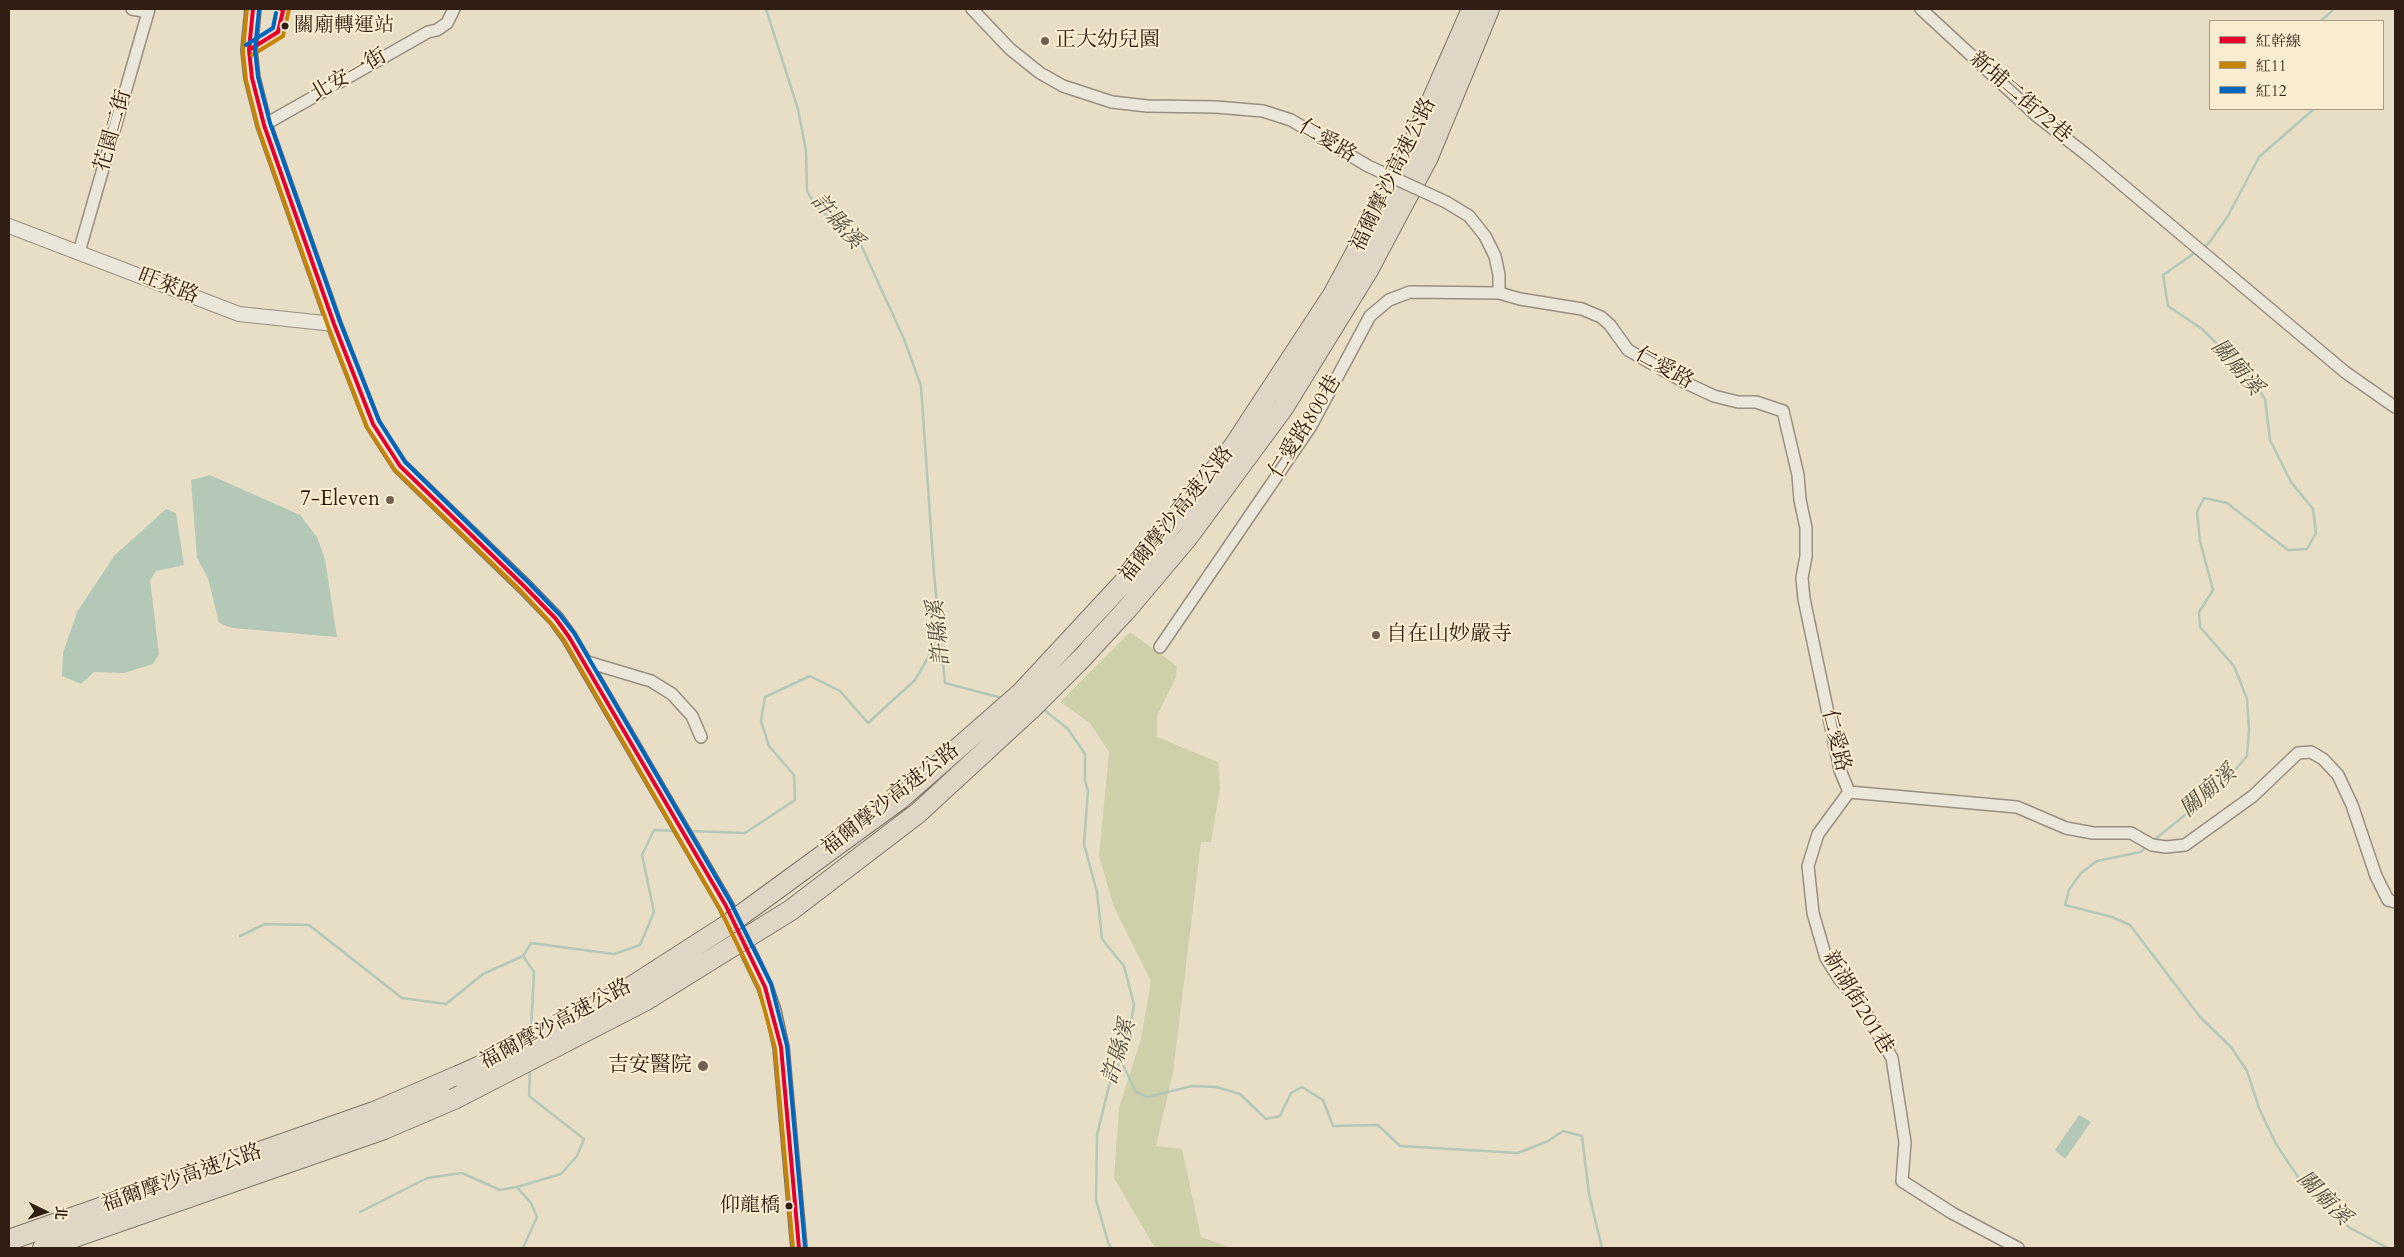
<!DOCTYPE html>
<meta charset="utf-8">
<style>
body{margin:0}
#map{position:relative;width:2404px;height:1257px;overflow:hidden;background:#e8dec6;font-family:Cardo,"Noto Serif TC",serif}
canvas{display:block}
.frame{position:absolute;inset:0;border:10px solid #301e13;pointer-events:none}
.legend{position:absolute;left:2209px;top:20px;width:175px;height:90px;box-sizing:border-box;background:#f9edd1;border:1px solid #a99a85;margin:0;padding:6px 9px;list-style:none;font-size:15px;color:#301e13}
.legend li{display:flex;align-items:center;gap:10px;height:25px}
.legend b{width:25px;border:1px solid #a99a85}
.north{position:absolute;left:20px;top:1187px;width:50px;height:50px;-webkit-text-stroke:4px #f9edd1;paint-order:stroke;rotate:94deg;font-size:14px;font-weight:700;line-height:20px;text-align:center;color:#301e13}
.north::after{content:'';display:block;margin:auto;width:18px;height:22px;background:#301e13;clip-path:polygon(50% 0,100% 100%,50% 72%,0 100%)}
</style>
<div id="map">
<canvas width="2404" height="1257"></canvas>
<div class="frame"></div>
<ul class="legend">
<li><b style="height:6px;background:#e4002b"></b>紅幹線</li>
<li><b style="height:6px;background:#c58405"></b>紅11</li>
<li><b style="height:6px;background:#0065bd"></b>紅12</li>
</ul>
<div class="north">北</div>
</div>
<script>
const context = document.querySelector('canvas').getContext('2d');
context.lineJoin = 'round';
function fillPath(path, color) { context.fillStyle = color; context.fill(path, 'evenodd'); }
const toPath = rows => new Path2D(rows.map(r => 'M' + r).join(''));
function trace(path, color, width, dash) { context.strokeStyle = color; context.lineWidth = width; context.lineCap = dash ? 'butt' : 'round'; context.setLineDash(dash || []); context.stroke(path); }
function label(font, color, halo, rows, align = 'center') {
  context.font = font + ' Cardo,"Noto Serif TC",serif'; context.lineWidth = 4; context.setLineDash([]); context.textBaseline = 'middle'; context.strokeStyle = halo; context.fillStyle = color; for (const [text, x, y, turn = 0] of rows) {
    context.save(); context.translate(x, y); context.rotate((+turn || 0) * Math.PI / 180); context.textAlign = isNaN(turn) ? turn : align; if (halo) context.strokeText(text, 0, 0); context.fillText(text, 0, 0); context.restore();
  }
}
fillPath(toPath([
 [1130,632,1177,666,1176,677,1157,716,1157,737,1218,762,1220,789,1211,842,1201,842,1173,1072,1156,1146,1182,1149,1201,1237,1231,1248,1155,1248,1114,1178,1119,1108,1141,1039,1151,981,1114,907,1099,856,1109,752,1090,723,1060,702]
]), '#ced0a9');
fillPath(toPath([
 [210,475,300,515,317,537,325,559,337,637,232,628,219,623,208,578,197,558,191,480],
 [166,509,176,513,184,565,156,571,150,580,159,654,153,664,124,673,94,672,81,684,62,676,63,653,77,612,114,556],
 [2079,1115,2091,1122,2065,1159,2055,1150]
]), '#b4c8b7');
trace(toPath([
 [766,9,798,109,806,151,807,191,815,205,861,245,904,339,921,386,934,574,945,683,1002,698],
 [2321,21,2334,9],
 [2203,248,2209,243,2228,216,2259,157,2314,109],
 [1043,709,1068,729,1085,754,1085,780,1088,791,1084,844,1097,892,1102,939,1124,966,1134,1004,1127,1047,1110,1082,1097,1135,1096,1200,1108,1242,1111,1248],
 [689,831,745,833,795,800,794,775,769,746,761,721,765,697,810,676,840,691,868,723,915,680,940,637],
 [2153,841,2224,783,2247,756,2249,730,2247,699,2234,666,2200,627,2199,612,2213,590,2200,541,2197,512,2204,498,2227,503,2288,550,2307,549,2316,533,2313,509,2291,482,2270,440,2265,399,2245,371,2202,329,2168,306,2163,275,2196,252],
 [2147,846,2141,852,2097,861,2081,873,2069,890,2065,905,2112,917,2130,925,2200,1017,2231,1047,2247,1071,2259,1108,2276,1144,2306,1189,2350,1228,2388,1248],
 [240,936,265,924,309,925,402,998,446,1004,483,974,523,956],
 [531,1031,534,972,523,956,531,943,614,954,640,945,654,912,642,855,654,830,676,831],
 [1121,1061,1136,1092,1148,1097,1192,1086,1216,1087,1240,1094,1266,1119,1280,1116,1291,1093,1302,1087,1323,1100,1333,1126,1378,1125,1400,1146,1518,1153,1548,1141,1563,1131,1582,1136,1589,1194,1602,1248],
 [360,1212,427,1178,462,1173,500,1190,516,1187],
 [523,1248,537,1217,531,1203,517,1187,561,1174,577,1156,584,1139,529,1096,530,1069]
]), '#b4c8b7', 2.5);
const minor = toPath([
 [132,9,148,12],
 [972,9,1010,49,1040,73,1063,86,1112,102,1147,106,1216,107,1263,111,1291,120,1368,166],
 [1921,9,2038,117,2087,155,2345,372,2395,407],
 [264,125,428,32,437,30,447,23,454,9],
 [1446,202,1469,216,1485,236,1495,256,1499,275,1499,293,1520,299,1582,309,1601,317,1610,325,1628,350,1684,382,1714,396,1738,402,1756,402,1783,411,1798,475,1800,500,1806,528,1806,556,1802,578,1804,599,1840,770,1849,792,2017,807,2066,828,2093,833,2131,833,2152,845,2166,847,2185,845,2253,796,2298,753,2311,752,2323,759,2338,775,2352,805,2376,876,2388,900,2395,902],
 [79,252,149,9],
 [1160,647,1311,426,1370,316,1389,300,1410,292,1499,293],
 [584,661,651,681,672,694,692,716,701,737],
 [1849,792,1818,834,1808,866,1813,913,1826,958,1840,980,1860,1003,1892,1058,1905,1142,1902,1181,1952,1213,2018,1248]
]);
const tertiary = toPath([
 [9,226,239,314,334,324]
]);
const secondary = toPath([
 [253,9,249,50,252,78,264,125,334,324,373,424,400,466,525,587,556,619,569,637,726,906,765,987,773,1011,781,1047,799,1248]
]);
const motorway = toPath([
 [1074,636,1138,567,1234,446,1333,295,1406,160,1472,9],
 [1080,660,1128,608,1187,538,1283,408,1368,270,1428,157,1489,9],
 [9,1240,374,1112,458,1076],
 [43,1248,384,1129,454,1099]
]);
trace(minor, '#988f81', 14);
trace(tertiary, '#988f81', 16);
trace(secondary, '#7e7668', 18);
trace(motorway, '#7e7668', 22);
trace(minor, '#ebe6da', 11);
trace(tertiary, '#ebe6da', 14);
trace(secondary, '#ebe6da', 15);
trace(motorway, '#dfd6c5', 20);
const minorBridge = toPath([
 [1368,166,1446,202]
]);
const motorwayBridge = toPath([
 [458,1076,498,1058,628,989,726,926,900,799,1021,693,1074,636],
 [454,1099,646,1000,791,910,918,813,1032,708,1080,660]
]);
trace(minorBridge, '#988f81', 14, []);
trace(motorwayBridge, '#7e7668', 22, []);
trace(minorBridge, '#ebe6da', 11);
trace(motorwayBridge, '#dfd6c5', 20);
trace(toPath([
 [253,9,249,50,252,78,264,125,334,324,373,424,400,466,525,587,556,619,569,637,726,906,765,987,781,1047,799,1248],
 [249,50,278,32,283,11,281,9]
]), '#e4002b', 4);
trace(toPath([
 [247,9,243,51,246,80,258,127,328,326,367,427,395,470,521,591,551,623,564,640,720,909,759,989,775,1048,793,1248],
 [252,55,283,36,289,9]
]), '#c58405', 4);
trace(toPath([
 [259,10,255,50,258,77,270,123,340,322,379,421,405,462,529,583,560,615,574,633,731,903,771,984,787,1046,805,1247],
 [246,45,273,28,276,13]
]), '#0065bd', 4);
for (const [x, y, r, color] of [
 [285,26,4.5,"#301e13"],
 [1045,41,5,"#706152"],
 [390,500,5,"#706152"],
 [1376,635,5,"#706152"],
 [703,1066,6,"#706152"],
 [789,1206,4.5,"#301e13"]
]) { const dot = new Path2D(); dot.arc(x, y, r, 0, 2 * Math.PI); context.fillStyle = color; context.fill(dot); trace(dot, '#f9edd1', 2); }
label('20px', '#301e13', '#f9edd1', [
 ["關廟轉運站",294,26],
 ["仰龍橋",780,1206,"right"]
], 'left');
label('21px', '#301e13', '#f9edd1', [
 ["正大幼兒園",1055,41],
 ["7-Eleven",380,500,"right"],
 ["自在山妙嚴寺",1386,635],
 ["吉安醫院",692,1066,"right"]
], 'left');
label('21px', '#301e13', '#f9edd1', [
 ["北安一街",349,76,-30],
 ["新埔二街72巷",2020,98,41],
 ["花園二街",114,131,-74],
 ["仁愛路",1327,142,31],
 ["福爾摩沙高速公路",1394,175,-64],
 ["旺萊路",168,287,21],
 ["仁愛路",1664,369,29],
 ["仁愛路800巷",1306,427,-58],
 ["福爾摩沙高速公路",1177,515,-51],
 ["仁愛路",1835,741,76],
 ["福爾摩沙高速公路",891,800,-38],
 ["新湖街201巷",1857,1003,59],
 ["福爾摩沙高速公路",556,1025,-28],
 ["福爾摩沙高速公路",182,1179,-19]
]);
label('italic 22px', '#514e42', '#f9edd1', [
 ["許縣溪",836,222,48],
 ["關廟溪",2236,368,49],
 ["許縣溪",940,633,-96],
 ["關廟溪",2209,792,-41],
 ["許縣溪",1120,1052,-73],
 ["關廟溪",2323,1199,45]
]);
</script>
